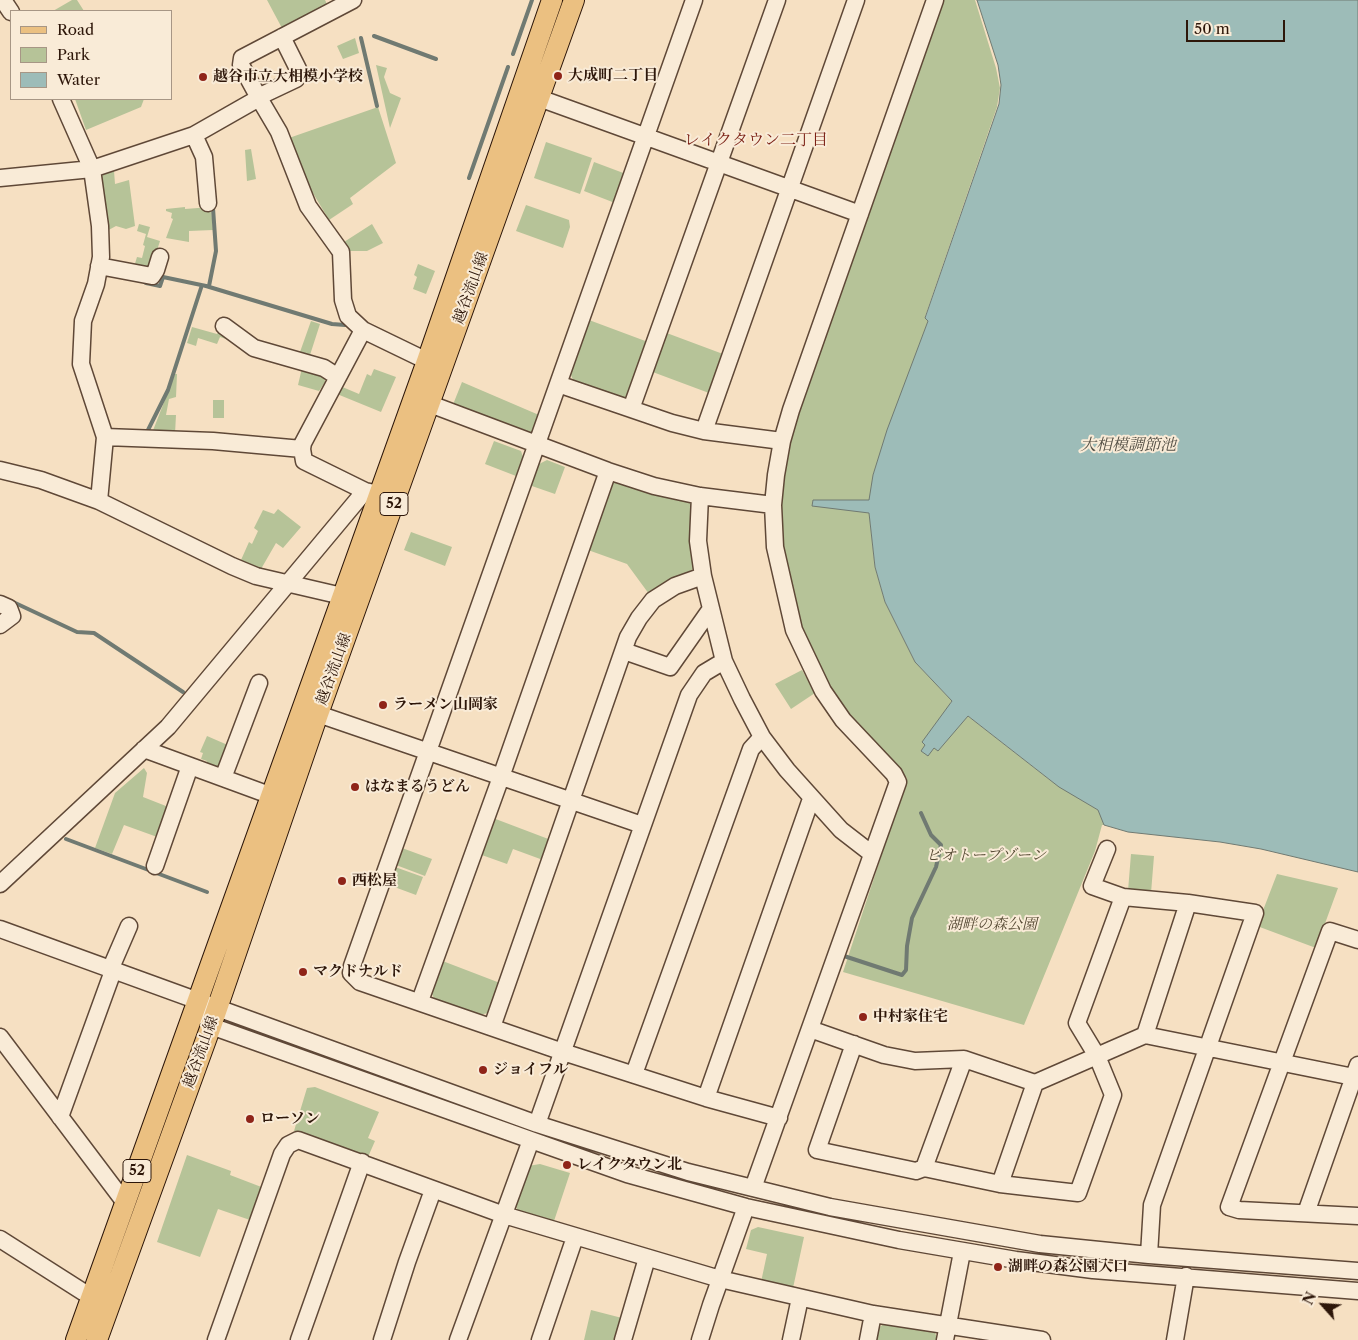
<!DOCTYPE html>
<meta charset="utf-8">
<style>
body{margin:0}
#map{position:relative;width:1358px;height:1340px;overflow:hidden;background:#f6e0c2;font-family:"Libre Caslon Text",serif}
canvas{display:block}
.legend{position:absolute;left:10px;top:10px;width:162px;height:90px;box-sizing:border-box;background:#f9ebd7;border:1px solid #a79685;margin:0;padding:6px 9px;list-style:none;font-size:15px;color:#2d1609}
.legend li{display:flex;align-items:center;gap:10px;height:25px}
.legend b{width:25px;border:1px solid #a79685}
.north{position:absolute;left:1298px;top:1280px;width:50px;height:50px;-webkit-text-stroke:4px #f9ebd7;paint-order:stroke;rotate:296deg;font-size:14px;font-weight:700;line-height:20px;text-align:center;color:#2d1609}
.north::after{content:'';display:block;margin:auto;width:18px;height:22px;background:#2d1609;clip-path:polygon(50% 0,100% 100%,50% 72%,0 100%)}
.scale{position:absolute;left:1186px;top:20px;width:99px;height:22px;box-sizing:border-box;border:2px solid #2d1609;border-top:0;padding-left:6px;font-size:15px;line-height:18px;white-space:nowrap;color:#2d1609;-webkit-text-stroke:4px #f9ebd7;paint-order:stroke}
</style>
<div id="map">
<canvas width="1358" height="1340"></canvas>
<ul class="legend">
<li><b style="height:6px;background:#ebc081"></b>Road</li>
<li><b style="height:14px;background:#b6c398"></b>Park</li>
<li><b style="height:14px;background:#9dbcb8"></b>Water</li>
</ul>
<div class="north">N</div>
<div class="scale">50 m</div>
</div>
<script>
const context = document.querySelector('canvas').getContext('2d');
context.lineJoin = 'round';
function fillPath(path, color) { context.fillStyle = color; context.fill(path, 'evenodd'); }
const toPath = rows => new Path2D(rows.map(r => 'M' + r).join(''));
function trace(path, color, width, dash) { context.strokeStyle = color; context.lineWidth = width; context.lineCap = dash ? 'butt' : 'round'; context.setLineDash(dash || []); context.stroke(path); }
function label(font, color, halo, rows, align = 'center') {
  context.font = font + ' "Libre Caslon Text","Noto Serif JP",serif'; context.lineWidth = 4; context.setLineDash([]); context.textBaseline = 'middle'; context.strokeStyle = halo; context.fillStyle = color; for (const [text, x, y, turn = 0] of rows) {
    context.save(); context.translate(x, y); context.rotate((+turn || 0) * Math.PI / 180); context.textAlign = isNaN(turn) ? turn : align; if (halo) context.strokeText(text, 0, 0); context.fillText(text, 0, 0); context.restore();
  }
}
fillPath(toPath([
 [72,0,77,0,84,11,53,11],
 [267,0,325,0,328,6,283,30],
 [943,0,975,0,996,68,1000,88,997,107,925,317,928,321,873,475,869,512,875,567,885,602,915,662,952,701,950,703,966,718,968,716,1050,780,1098,810,1102,816,1104,825,1102,825,1095,851,1024,1025,843,972,907,778,886,760,834,697,802,635,788,584,782,542,780,497,790,437],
 [355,38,359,53,343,59,337,46],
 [376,65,387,68,384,77,390,93,401,98,390,128],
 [75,99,144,99,141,107,86,130],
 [378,107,396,163,350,198,353,204,329,220,301,173,289,138],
 [546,142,592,158,580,194,534,178],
 [251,149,256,179,247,181,245,150],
 [594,162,626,174,615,203,584,191],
 [114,171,115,184,129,180,135,226,126,229,116,226,105,232,100,176],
 [526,205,569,220,570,227,563,248,516,231],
 [185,207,185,209,211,207,213,230,189,231,189,242,166,238,173,219,171,218,172,213,166,211,166,209],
 [139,224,150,227,147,237,160,241,151,269,134,267,137,257,142,258,145,246,143,245,146,234,137,231],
 [372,224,383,243,367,251,349,251,344,242],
 [418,264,435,271,426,294,413,289,417,277,414,275],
 [589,320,648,342,629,396,620,400,575,384,570,373],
 [311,321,320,324,310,355,300,352],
 [192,327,217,334,219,331,232,341,220,337,217,344,198,338,196,346,187,343],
 [664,332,723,354,709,393,650,371],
 [302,368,324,374,325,382,319,391,298,385],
 [374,369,396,377,381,412,337,394,340,386,359,394,367,374,371,376],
 [175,374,177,374,176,397,169,399,166,415,176,415,175,434,152,433],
 [462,382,539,415,532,432,526,435,452,407],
 [213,400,224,400,224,418,213,418],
 [494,441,521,451,523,457,516,476,485,464],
 [547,460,565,467,555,494,529,485,537,465],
 [617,479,692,502,695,568,649,594,627,564,588,550,611,482],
 [278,509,301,527,283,548,276,543,261,569,241,560,249,542,252,544,258,531,254,528,263,510,274,514],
 [411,532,452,547,445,566,404,550],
 [802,670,815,693,791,709,775,684],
 [207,736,230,746,220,771,205,765,207,761,201,759,203,753,200,752],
 [144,768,147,773,143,797,171,808,160,838,124,825,112,854,95,848,115,793],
 [493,818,551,840,543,860,513,849,507,864,479,854],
 [402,848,432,859,425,876,396,865],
 [1131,854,1154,856,1151,893,1128,891],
 [395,867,423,877,416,895,389,885],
 [1277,874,1338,888,1316,948,1257,926],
 [440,960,500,983,488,1013,479,1015,434,998,429,988],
 [315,1087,379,1112,368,1138,375,1141,368,1157,294,1131,307,1088],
 [187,1155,231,1171,230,1175,264,1188,250,1220,218,1209,200,1257,157,1242],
 [540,1164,570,1173,553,1224,518,1212,515,1204,528,1166],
 [758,1227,804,1237,793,1288,761,1282,767,1254,746,1249,751,1230],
 [591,1310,622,1318,616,1340,584,1340],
 [885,1323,935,1333,938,1340,875,1340,877,1329]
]), '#b6c398');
const water = toPath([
 [977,0,1358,0,1358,872,1261,849,1220,842,1128,832,1104,825,1098,810,1059,787,968,716,938,751,934,748,928,756,921,751,925,745,922,742,952,701,915,662,885,602,875,567,869,513,812,506,813,500,869,500,873,475,887,430,928,321,925,318,999,104,1001,85,998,65,977,0]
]);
fillPath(water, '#9dbcb8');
trace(water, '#707a72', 1);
trace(toPath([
 [374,36,436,59],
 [361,38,377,106],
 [513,54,532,0],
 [469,178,508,67],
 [146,283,160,286,163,277,206,286,332,324,345,325],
 [209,286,216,251,213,208],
 [147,432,168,390,201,288],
 [11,601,77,632,94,633,183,692],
 [66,839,207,892],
 [844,956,902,975,906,970,907,946,912,918,936,867,941,845,931,835,921,813]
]), '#707a72', 4);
const minor = toPath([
 [3,0,11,12],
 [694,0,352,966,351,973,360,982,563,1052,706,1098,779,1118],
 [258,97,296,79,298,69,282,37],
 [259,98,279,132,308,206,341,252,343,300,348,316,363,330,427,361],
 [539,98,860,214],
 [61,99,92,169,100,226,101,257,96,284,83,321,81,364,105,437,99,501],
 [194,135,204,157,208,203],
 [0,178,92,169,194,135,259,98,241,65,242,58,353,0],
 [99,266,152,276,156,270,160,257],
 [224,326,254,348,324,368,338,377],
 [363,330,303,443,302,449,304,461,365,491],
 [558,384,672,423,704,431,782,441],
 [430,404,608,471,654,486,700,496,773,505],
 [631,409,777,0],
 [704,431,856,0],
 [105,437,213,441,302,449],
 [0,470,41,480,99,501,232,566,256,576,342,596],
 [700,496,698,541,703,576,724,661,742,699,762,737,787,770,841,830,872,854],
 [0,604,9,608,12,616,0,625],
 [624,651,670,667,710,610],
 [318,714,642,825],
 [144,749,272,796],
 [223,778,259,683],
 [1107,849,1092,886,1123,897,1188,903,1255,913,1152,1205,1149,1255],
 [155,866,190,766],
 [0,884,168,727,365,491,379,494],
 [0,929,537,1124,688,1172,830,1207,1040,1244,1149,1255,1358,1271],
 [1358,940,1330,931,1229,1207,1239,1210,1358,1216],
 [110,970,129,926],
 [420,1001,501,777,608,471],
 [206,1017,211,1026,531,1140,627,1174,746,1207,899,1240,1016,1260,1093,1270,1358,1291],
 [492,1027,628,637,639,618,653,600,675,586,703,576],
 [810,1029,884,1055,915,1061,964,1059,1035,1083,1145,1035,1358,1078],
 [1145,1035,1188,903],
 [0,1037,126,1204],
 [854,1044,817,1150,916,1171,924,1168,964,1059],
 [634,1074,751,749,762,737],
 [706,1098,811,799],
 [60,1117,113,971],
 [537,1124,689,695,704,673,724,661],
 [924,1168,1000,1184,1078,1193,1113,1095,1097,1056,1077,1023,1123,897],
 [1000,1184,1035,1083],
 [753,1188,898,782,894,774,843,720,823,691,794,630,775,547,773,505,776,475,782,441,791,410,935,0],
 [1306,1213,1358,1065],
 [0,1239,91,1297],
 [216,1340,282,1154,288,1145,298,1140,504,1215,720,1279,873,1314,1042,1340],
 [299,1340,362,1162],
 [382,1340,407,1262,433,1190],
 [458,1340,531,1140],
 [540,1340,575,1237],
 [623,1340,647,1258],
 [700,1340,711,1305,746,1207],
 [791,1340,800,1298],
 [868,1340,873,1314],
 [945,1340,962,1252],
 [1175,1340,1186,1276]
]);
const major = toPath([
 [76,1340,427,361,552,0],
 [97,1340,211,1026,318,714,574,0]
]);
trace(minor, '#5f4837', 19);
trace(major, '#2d1609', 22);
trace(minor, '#f9ebd7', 16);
trace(major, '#ebc081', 20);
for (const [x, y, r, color] of [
 [558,76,5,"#8f2418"],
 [203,77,5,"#8f2418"],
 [383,705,5,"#8f2418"],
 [355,787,5,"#8f2418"],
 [342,881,5,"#8f2418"],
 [303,972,5,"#8f2418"],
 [863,1017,5,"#8f2418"],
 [483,1070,5,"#8f2418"],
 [250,1119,5,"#8f2418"],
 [567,1165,5,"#8f2418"],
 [998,1267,5,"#8f2418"]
]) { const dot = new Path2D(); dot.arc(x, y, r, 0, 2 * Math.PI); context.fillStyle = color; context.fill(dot); trace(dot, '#f9ebd7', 2); }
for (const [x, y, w] of [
 [394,504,28],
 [137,1171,28]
]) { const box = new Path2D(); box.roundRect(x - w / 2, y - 11.5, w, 23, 4); context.fillStyle = '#f9ebd7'; context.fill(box); trace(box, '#2d1609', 1); }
label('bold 14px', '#2d1609', null, [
 ["52",394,504],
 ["52",137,1171]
]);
label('bold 15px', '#2d1609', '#f9ebd7', [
 ["大成町二丁目",568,76],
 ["越谷市立大相模小学校",213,77],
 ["ラーメン山岡家",393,705],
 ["はなまるうどん",365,787],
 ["西松屋",352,881],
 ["マクドナルド",313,972],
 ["中村家住宅",873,1017],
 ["ジョイフル",493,1070],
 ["ローソン",260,1119],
 ["レイクタウン北",577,1165],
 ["湖畔の森公園入口",1008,1267]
], 'left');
label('15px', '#2d1609', '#f9ebd7', [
 ["越谷流山線",471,288,-70],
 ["越谷流山線",334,669,-70],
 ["越谷流山線",201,1052,-70]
]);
label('italic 15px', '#564a34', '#f9ebd7', [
 ["ビオトープゾーン",986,856],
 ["湖畔の森公園",992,925]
]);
label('16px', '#7a1f14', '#f9ebd7', [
 ["レイクタウン二丁目",756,140]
]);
label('italic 16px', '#545046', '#f9ebd7', [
 ["大相模調節池",1128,445]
]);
</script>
